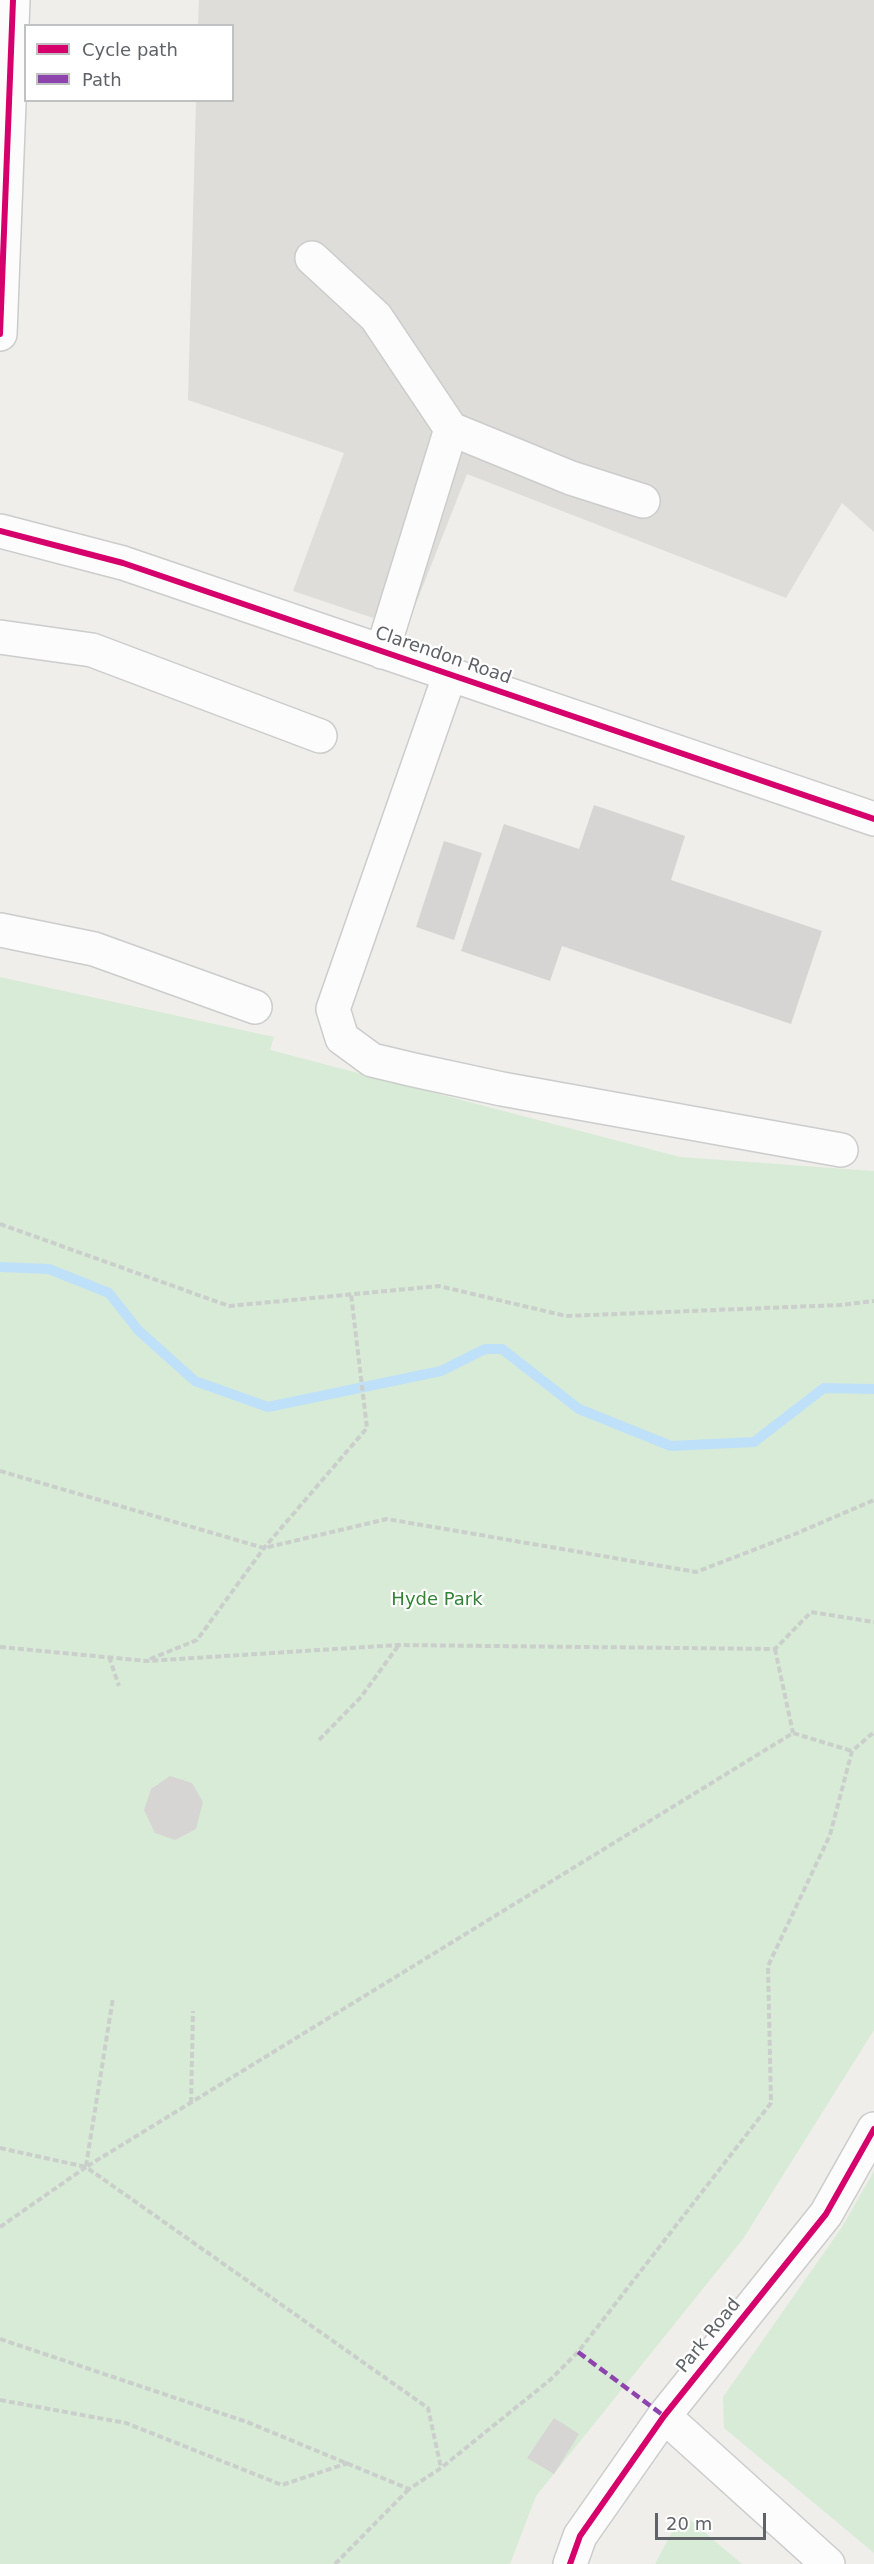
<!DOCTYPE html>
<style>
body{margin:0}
#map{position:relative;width:874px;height:2564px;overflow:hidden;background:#efeeea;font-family:"DejaVu Sans",sans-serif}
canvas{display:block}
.legend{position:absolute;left:24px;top:24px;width:210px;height:78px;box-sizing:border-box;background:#fff;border:2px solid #bfc1c3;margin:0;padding:8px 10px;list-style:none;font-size:18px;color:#5f6368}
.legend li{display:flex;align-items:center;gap:12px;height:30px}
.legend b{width:30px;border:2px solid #bfc1c3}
.scale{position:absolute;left:655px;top:2513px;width:111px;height:27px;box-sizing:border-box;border:3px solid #5f6368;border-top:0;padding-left:8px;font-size:18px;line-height:21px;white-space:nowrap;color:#5f6368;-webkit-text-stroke:4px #fff;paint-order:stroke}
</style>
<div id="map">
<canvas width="874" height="2564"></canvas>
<ul class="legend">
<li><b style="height:8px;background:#d6006c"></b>Cycle path</li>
<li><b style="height:8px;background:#8e44ad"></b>Path</li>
</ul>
<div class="scale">20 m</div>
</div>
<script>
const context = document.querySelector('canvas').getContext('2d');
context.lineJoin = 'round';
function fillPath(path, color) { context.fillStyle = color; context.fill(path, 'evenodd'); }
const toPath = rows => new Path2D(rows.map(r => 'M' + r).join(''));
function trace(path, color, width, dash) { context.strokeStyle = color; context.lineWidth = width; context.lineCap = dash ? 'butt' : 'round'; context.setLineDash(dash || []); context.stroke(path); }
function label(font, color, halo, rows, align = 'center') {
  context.font = font + ' "DejaVu Sans",sans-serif'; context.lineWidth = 4.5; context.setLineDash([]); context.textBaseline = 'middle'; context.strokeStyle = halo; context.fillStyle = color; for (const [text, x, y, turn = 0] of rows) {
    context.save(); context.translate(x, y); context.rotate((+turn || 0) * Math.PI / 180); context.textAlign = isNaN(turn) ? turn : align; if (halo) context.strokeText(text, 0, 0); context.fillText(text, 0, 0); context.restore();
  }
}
fillPath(toPath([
 [199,0,874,0,874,532,842,503,786,598,467,474,406,629,293,591,344,453,188,400,196,101,232,100,232,26,198,25]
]), '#dfddda');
fillPath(toPath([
 [0,977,274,1037,270,1050,680,1157,874,1171,874,2030,743,2239,536,2496,510,2564,0,2564],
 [874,2171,874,2553,724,2428,723,2397,842,2227],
 [682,2513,742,2564,655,2564]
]), '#d8ebd6');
trace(toPath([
 [0,1267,49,1269,109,1293,138,1330,195,1381,268,1407,441,1371,485,1349,502,1349,579,1409,671,1446,754,1442,824,1388,873,1389]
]), '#bfe0f9', 10);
fillPath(toPath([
 [594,805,685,836,671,880,822,931,791,1024,562,946,550,981,461,951,504,824,579,849],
 [444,841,482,853,454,940,416,927],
 [170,1776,192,1783,203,1802,196,1829,175,1840,155,1833,144,1810,151,1789],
 [554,2418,579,2434,554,2474,527,2458]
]), '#d6d5d3');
const minor = toPath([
 [312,258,376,317,451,429],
 [0,334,13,0],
 [0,531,123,563,874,819],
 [0,637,92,650,320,736],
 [382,652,451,429,571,478,643,501],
 [450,674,333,1009,342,1038,372,1060,414,1070,502,1089,841,1150],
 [0,930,94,949,255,1007],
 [664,2416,828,2564],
 [570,2564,580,2536,664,2416,826,2214,874,2129]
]);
trace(minor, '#cbcccc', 36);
trace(toPath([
 [0,1224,229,1306,439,1286,566,1316,840,1305,874,1301],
 [0,1471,264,1548,387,1519,696,1572,795,1534,874,1500],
 [0,1647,147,1661,398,1645,775,1649,811,1612,874,1622],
 [775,1649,793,1733],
 [109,1657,119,1686],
 [150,1659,197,1640,264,1548,367,1428,351,1294],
 [319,1740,361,1697,398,1646],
 [191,2103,193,2011],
 [0,2148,86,2167,793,1733,852,1751],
 [86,2166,113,1998],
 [0,2227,86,2167,428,2408,441,2468],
 [0,2339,247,2422,409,2489,441,2468,550,2380,578,2352,771,2103,768,1966,830,1835,852,1751,874,1732],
 [0,2400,126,2423,282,2485,348,2463],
 [335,2564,409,2489]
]), '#cacfcc', 4, [6, 3]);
trace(minor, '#fdfcfc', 33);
trace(toPath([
 [578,2352,664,2416]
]), '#8e44ad', 4.5, [9, 4.5]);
trace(toPath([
 [0,334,13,0],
 [0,531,123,563,874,819],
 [570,2564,580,2536,664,2416,826,2214,874,2129]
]), '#d6006c', 6);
label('18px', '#5f6368', '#fff', [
 ["Clarendon Road",443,656,19],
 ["Park Road",709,2336,-51]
]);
label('18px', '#348238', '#fff', [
 ["Hyde Park",437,1600]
]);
</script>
